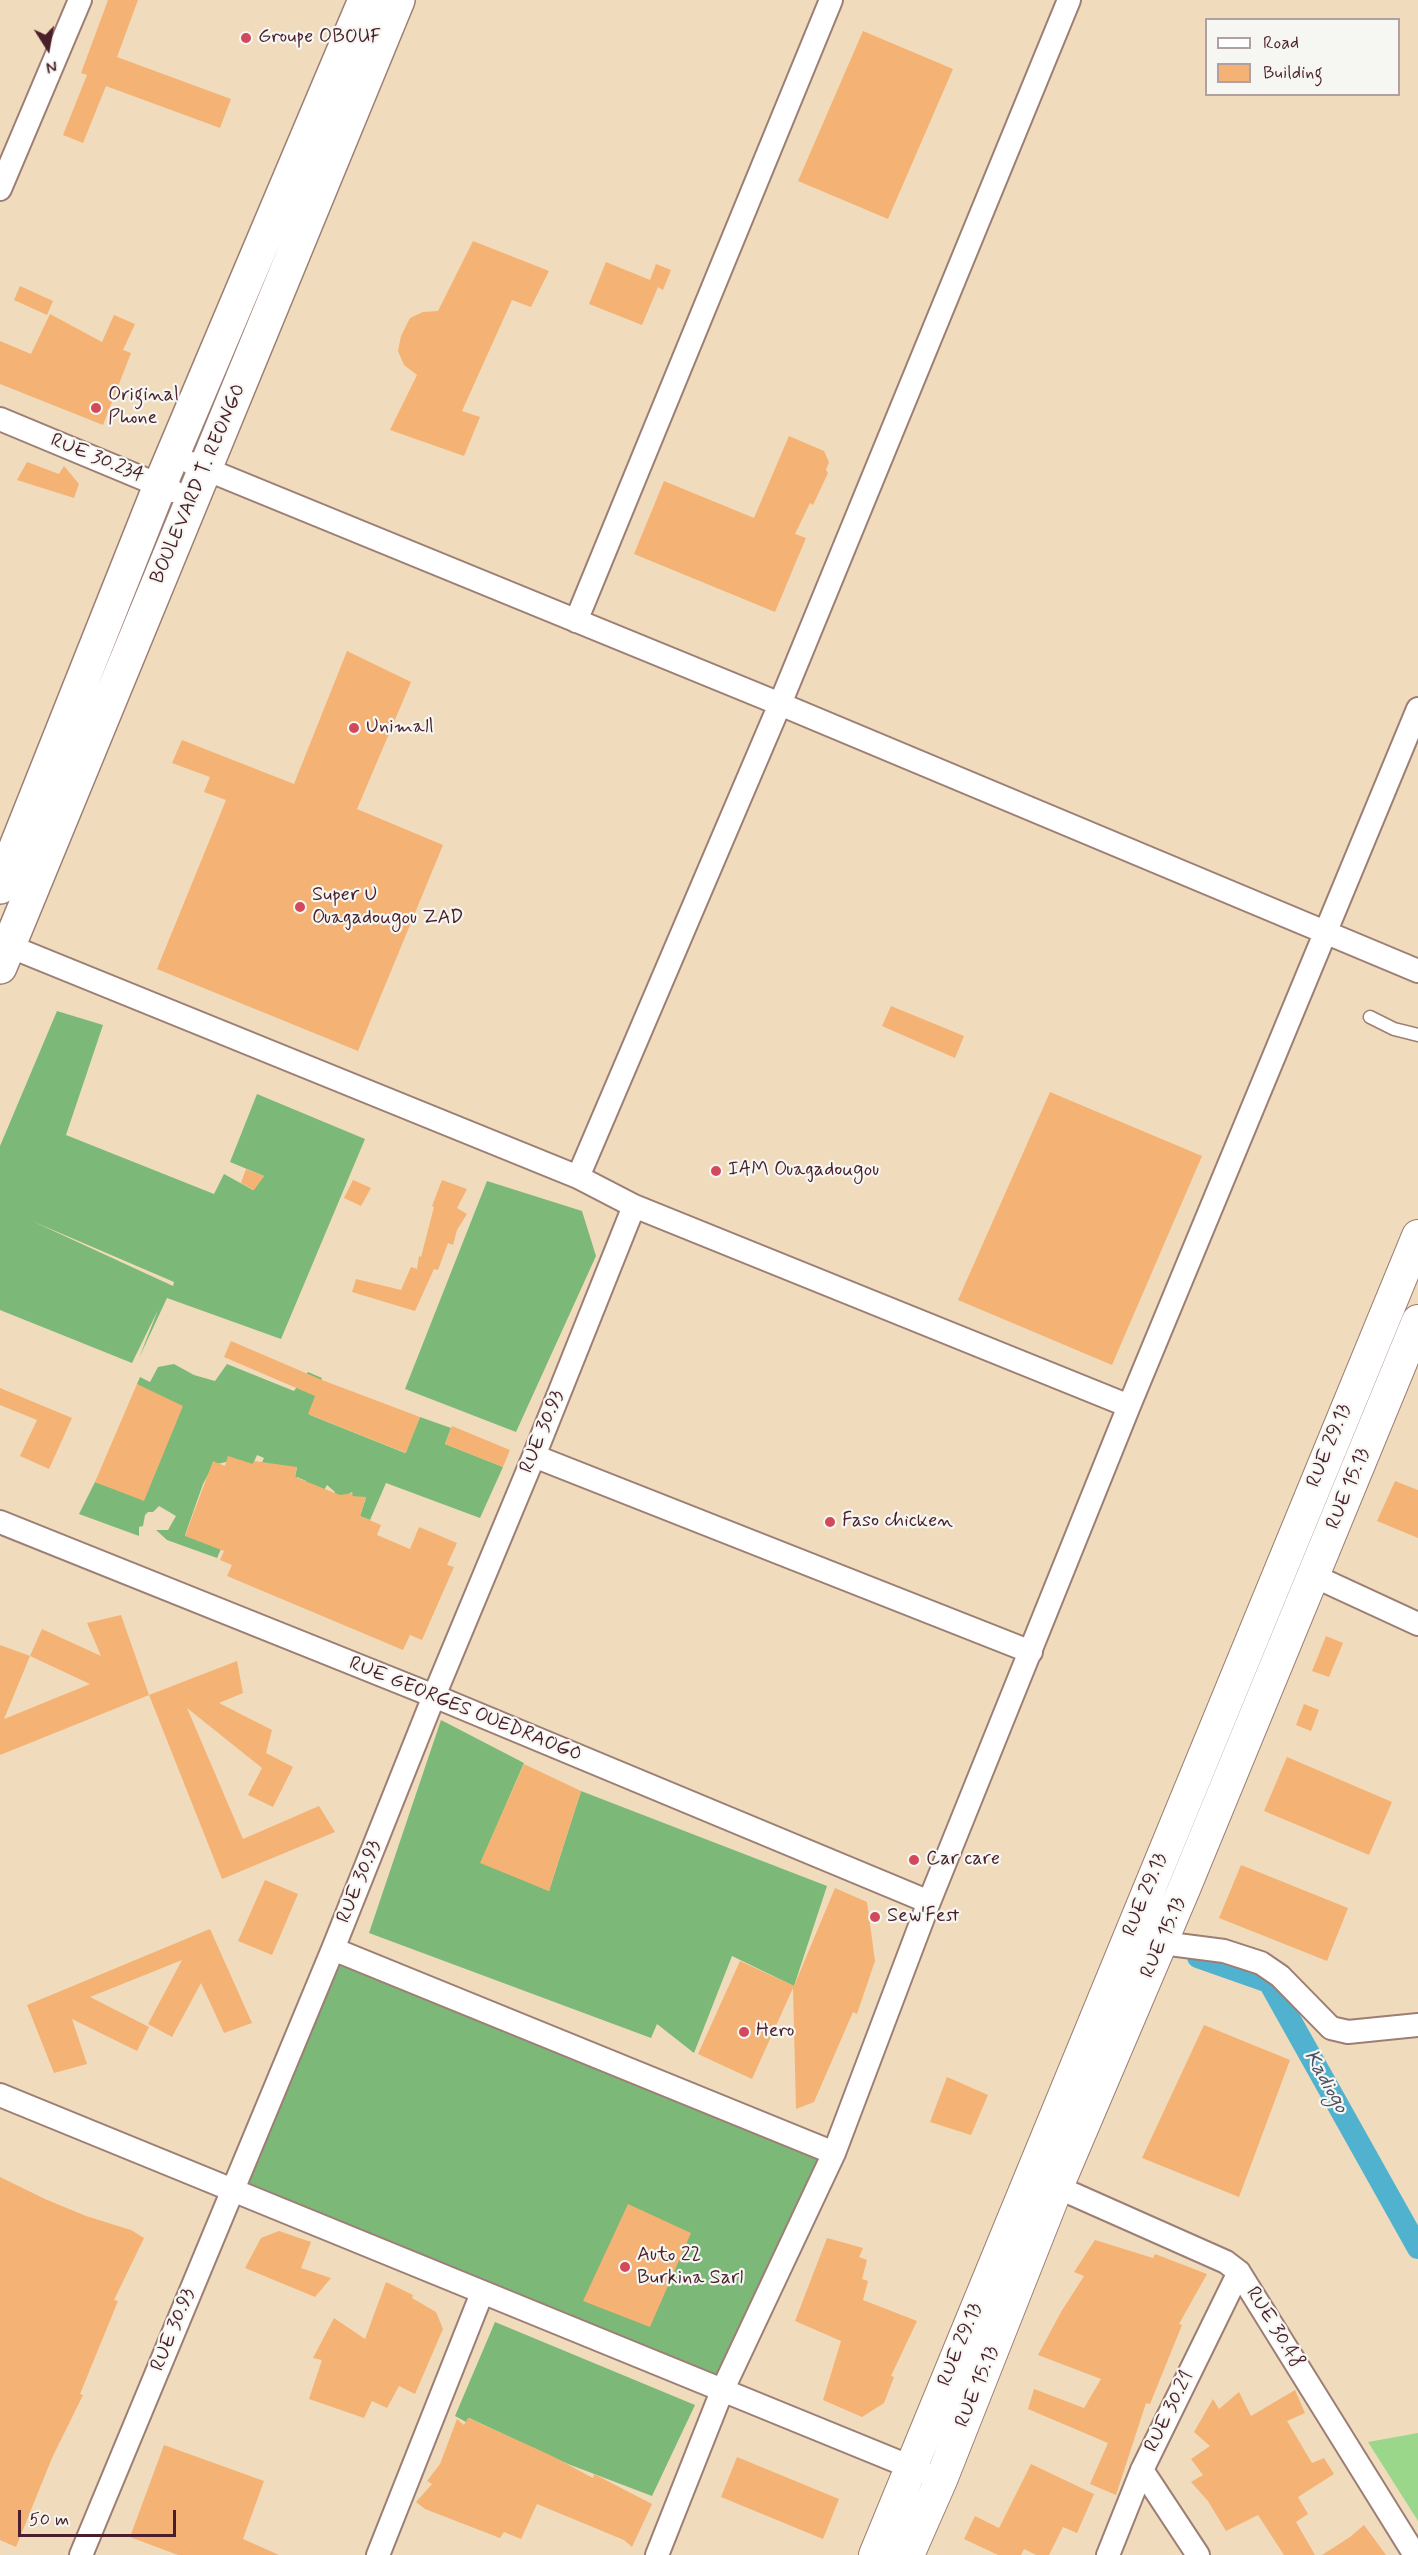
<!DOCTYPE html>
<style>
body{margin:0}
#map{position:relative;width:1418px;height:2555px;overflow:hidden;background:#f0dcbc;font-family:Mynerve,sans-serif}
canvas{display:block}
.legend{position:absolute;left:1205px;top:18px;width:195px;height:78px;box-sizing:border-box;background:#f6f6f2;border:2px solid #b1a0a2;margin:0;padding:8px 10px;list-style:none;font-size:18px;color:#4a1f2b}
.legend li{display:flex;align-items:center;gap:12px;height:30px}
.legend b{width:30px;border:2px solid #b1a0a2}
.north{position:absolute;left:18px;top:18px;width:60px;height:60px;-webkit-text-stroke:4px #f6f6f2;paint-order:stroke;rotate:169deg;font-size:16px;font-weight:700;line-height:24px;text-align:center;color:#4a1f2b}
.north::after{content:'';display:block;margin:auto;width:21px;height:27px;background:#4a1f2b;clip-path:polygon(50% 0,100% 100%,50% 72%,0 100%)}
.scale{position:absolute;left:18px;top:2510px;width:158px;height:27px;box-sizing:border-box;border:3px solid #4a1f2b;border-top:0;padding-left:8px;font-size:18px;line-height:21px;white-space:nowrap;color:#4a1f2b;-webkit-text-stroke:4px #f6f6f2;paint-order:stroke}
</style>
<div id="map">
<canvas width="1418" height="2555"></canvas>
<ul class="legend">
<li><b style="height:8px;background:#fff"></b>Road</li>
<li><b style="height:16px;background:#f4b274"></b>Building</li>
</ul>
<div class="north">N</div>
<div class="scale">50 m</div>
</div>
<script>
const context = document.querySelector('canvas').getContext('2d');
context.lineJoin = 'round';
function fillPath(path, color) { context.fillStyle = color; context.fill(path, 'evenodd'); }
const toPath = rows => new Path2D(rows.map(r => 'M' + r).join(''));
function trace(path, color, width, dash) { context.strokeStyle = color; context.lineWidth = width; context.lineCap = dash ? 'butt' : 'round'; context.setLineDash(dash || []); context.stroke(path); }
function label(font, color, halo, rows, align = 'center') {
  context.font = font + ' Mynerve,sans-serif'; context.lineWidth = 4.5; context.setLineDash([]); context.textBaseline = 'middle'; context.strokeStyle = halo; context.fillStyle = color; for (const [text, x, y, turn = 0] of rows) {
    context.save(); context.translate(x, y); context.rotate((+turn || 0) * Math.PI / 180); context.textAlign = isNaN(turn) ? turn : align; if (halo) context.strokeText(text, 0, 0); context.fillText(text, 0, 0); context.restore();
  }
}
fillPath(toPath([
 [1418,2433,1418,2521,1368,2442]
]), '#9bd78b');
fillPath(toPath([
 [57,1011,103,1025,66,1135,214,1194,224,1174,253,1190,264,1176,230,1162,257,1094,365,1139,281,1339,167,1298,139,1358,158,1310,132,1363,0,1310,0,1146],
 [32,1221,174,1282,173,1286],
 [487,1181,582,1211,596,1256,516,1432,405,1389],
 [174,1364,194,1375,215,1381,227,1364,294,1391,308,1372,322,1378,310,1415,405,1453,420,1417,451,1428,445,1444,503,1467,480,1518,386,1483,370,1520,360,1516,366,1498,353,1509,352,1492,332,1504,335,1492,327,1485,320,1497,302,1491,306,1481,297,1477,293,1488,297,1467,257,1473,264,1458,257,1455,250,1471,230,1461,213,1465,203,1484,185,1535,221,1549,217,1558,167,1540,156,1530,168,1530,176,1516,159,1506,153,1512,148,1512,145,1515,143,1526,139,1527,139,1536,79,1514,95,1482,144,1500,137,1384,140,1377,150,1382,158,1367],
 [441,1720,524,1763,481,1862,549,1891,581,1791,827,1886,794,1986,732,1956,694,2053,657,2024,651,2038,369,1933],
 [339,1952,830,2152,718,2381,235,2183],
 [495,2322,695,2405,652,2496,568,2464,469,2418,466,2422,455,2416]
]), '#7cb877');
trace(toPath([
 [1198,1957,1269,1982,1418,2248]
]), '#50b2cf', 22);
fillPath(toPath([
 [108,0,138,0,117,57,231,99,220,128,106,86,83,143,63,135,87,75,81,73],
 [863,31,953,69,888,219,798,181],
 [473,241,549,271,531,307,512,300,462,411,480,417,464,456,390,430,417,375,404,365,398,351,401,336,410,318,423,312,438,311],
 [606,262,650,280,656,264,671,270,663,290,658,287,642,325,589,304],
 [20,286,53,301,47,315,14,300],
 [50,314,102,342,114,315,135,324,123,350,131,353,103,425,0,384,0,341,31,354],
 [789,436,824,451,829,462,826,470,828,473,813,505,810,503,795,534,806,538,775,612,634,554,664,481,754,518],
 [27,462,59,474,64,466,79,484,74,498,17,480],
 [347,651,411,682,357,809,443,845,358,1051,157,969,226,800,204,792,210,777,172,763,182,740,294,784],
 [891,1006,964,1036,955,1058,882,1026],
 [1050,1092,1202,1156,1112,1365,958,1300],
 [246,1169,264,1176,254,1190,241,1183],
 [353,1180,371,1188,361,1206,344,1198],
 [442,1180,467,1189,457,1208,467,1214,457,1230,453,1245,448,1243,438,1270,434,1269,415,1311,352,1292,356,1279,401,1290,411,1267,417,1269,419,1256,421,1257,434,1207,432,1206],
 [231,1341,322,1380,420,1417,406,1453,308,1414,315,1396,224,1357],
 [137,1384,183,1406,144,1501,95,1482],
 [0,1388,72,1418,49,1469,20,1456,37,1420,0,1405],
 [452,1426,510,1450,503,1467,445,1444],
 [228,1456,253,1464,254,1461,297,1467,295,1477,340,1495,353,1493,352,1496,366,1497,360,1516,381,1525,377,1535,410,1549,419,1527,457,1543,447,1565,454,1567,422,1640,410,1635,403,1650,227,1576,232,1565,220,1560,224,1551,185,1536,213,1461,225,1466],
 [1395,1481,1418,1490,1418,1538,1377,1521],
 [121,1615,149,1695,0,1755,0,1645,30,1656,42,1629,101,1656,87,1623],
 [30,1656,90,1684,4,1719],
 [1326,1636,1343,1643,1329,1677,1312,1671],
 [237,1661,243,1693,219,1703,272,1730,266,1753,293,1767,273,1807,248,1795,262,1768,187,1708,243,1839,319,1806,335,1832,222,1879,149,1695],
 [1304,1704,1319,1710,1311,1731,1296,1725],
 [1287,1757,1392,1802,1369,1855,1264,1811],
 [524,1764,581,1791,549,1891,480,1863],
 [1241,1865,1348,1908,1327,1961,1219,1918],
 [265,1880,298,1894,272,1955,238,1941],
 [835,1888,867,1902,875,1961,857,2014,853,2012,814,2102,796,2109,793,1988,752,2079,698,2054,740,1961,794,1986],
 [210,1929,252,2023,224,2033,201,1983,172,2037,148,2024,182,1960,90,1997,149,2027,137,2051,72,2019,87,2064,54,2073,27,2005],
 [1204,2025,1290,2060,1239,2197,1142,2158],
 [947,2077,988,2095,971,2135,930,2122],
 [0,2177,45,2199,86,2216,131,2230,144,2238,114,2300,118,2301,80,2394,83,2395,52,2458,16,2547,0,2540],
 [628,2204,691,2233,650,2327,583,2301],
 [279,2231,311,2242,301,2268,331,2278,315,2297,245,2268,261,2238],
 [827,2238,863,2248,859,2257,867,2260,862,2279,868,2281,863,2300,917,2321,891,2376,894,2377,884,2403,862,2417,823,2400,841,2341,795,2321],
 [1095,2240,1153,2258,1155,2254,1207,2274,1179,2324,1182,2325,1150,2404,1146,2403,1116,2495,1090,2484,1108,2443,1028,2409,1034,2389,1084,2408,1101,2379,1038,2355,1061,2312,1084,2276,1074,2272],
 [386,2282,413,2295,412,2298,436,2312,443,2329,415,2394,399,2386,387,2408,372,2401,364,2418,309,2399,322,2360,313,2358,334,2318,365,2339],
 [1295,2390,1305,2413,1287,2421,1312,2463,1324,2458,1334,2474,1298,2497,1308,2514,1296,2522,1315,2555,1284,2555,1258,2515,1226,2531,1208,2501,1191,2482,1203,2475,1191,2459,1210,2446,1194,2432,1213,2399,1219,2409,1239,2392,1251,2416],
 [468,2418,550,2455,593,2478,594,2474,652,2504,632,2547,624,2540,537,2504,521,2539,504,2532,500,2538,425,2509,416,2502,432,2484,427,2481,440,2464,457,2419,464,2425],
 [164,2445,264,2481,243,2539,279,2555,178,2555,130,2537],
 [737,2457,839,2499,823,2539,721,2497],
 [1031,2464,1094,2494,1077,2533,1063,2527,1049,2555,1036,2555,1024,2549,1021,2555,998,2555,964,2539,975,2516,999,2528],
 [1364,2525,1386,2555,1322,2555,1350,2537]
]), '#f4b274');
const lane = toPath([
 [1370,1017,1394,1029,1418,1035]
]);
const street = toPath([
 [0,189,80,0],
 [0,419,173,491],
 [191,463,780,704,1418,971],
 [576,621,831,0],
 [9,946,578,1177,634,1206,1129,1406],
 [578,1177,780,704,1069,0],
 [534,1456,1031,1652],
 [0,1522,434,1696,929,1902],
 [1314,1576,1418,1624],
 [1162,1943,1224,1951,1261,1963,1280,1976,1331,2028,1348,2032,1418,2025],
 [333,1949,834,2153],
 [0,2095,923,2472],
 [1057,2187,1226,2262,1239,2272,1415,2555],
 [1142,2470,1198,2555],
 [81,2555,333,1949,434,1696,534,1456,634,1206],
 [378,2555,482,2293],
 [657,2555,722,2391,834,2153,929,1902,1129,1406,1418,709],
 [1108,2555,1142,2470,1239,2272]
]);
const secondary = toPath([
 [875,2555,1418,1236],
 [908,2555,941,2480,1057,2187,1184,1889,1418,1321]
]);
const primary = toPath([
 [0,887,165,473,365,0],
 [0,967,398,0]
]);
trace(lane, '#9d7e74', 15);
trace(street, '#9d7e74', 26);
trace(secondary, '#9d7e74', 34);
trace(primary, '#9d7e74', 36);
trace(lane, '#fff', 12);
trace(street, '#fff', 22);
trace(secondary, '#fff', 32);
trace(primary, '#fff', 33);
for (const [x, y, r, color] of [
 [246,38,6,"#d1495b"],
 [96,408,6,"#d1495b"],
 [354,728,6,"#d1495b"],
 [300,907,6,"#d1495b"],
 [716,1171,6,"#d1495b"],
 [830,1522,6,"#d1495b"],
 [914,1860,6,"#d1495b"],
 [875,1917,6,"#d1495b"],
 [744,2032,6,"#d1495b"],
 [625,2267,6,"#d1495b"]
]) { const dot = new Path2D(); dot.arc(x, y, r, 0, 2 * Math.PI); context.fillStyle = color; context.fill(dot); trace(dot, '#f6f6f2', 2); }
label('20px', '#4a1f2b', '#f6f6f2', [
 ["Groupe OBOUF",258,38],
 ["Original",108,396],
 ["Phone",108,419],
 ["Unimall",366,728],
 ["Super U",312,896],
 ["Ouagadougou ZAD",312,919],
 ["IAM Ouagadougou",728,1171],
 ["Faso chicken",842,1522],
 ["Car care",926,1860],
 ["Sew'Fest",887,1917],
 ["Hero",756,2032],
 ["Auto 22",637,2256],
 ["Burkina Sarl",637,2279]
], 'left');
label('20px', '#4a1f2b', '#f6f6f2', [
 ["RUE 30.234",97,459,22],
 ["BOULEVARD T. REONGO",199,484,-67],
 ["RUE 30.93",543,1432,-68],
 ["RUE 29.13",1330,1446,-68],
 ["RUE 15.13",1349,1489,-68],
 ["RUE GEORGES OUEDRAOGO",465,1710,22],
 ["RUE 30.93",360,1882,-68],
 ["RUE 29.13",1146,1895,-68],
 ["RUE 15.13",1164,1938,-67],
 ["RUE 30.48",1274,2328,58],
 ["RUE 30.93",174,2330,-68],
 ["RUE 29.13",961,2345,-68],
 ["RUE 15.13",978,2387,-68],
 ["RUE 30.21",1170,2412,-64]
]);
label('italic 21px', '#4c5264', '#f6f6f2', [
 ["Kadiogo",1325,2082,61]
]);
</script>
